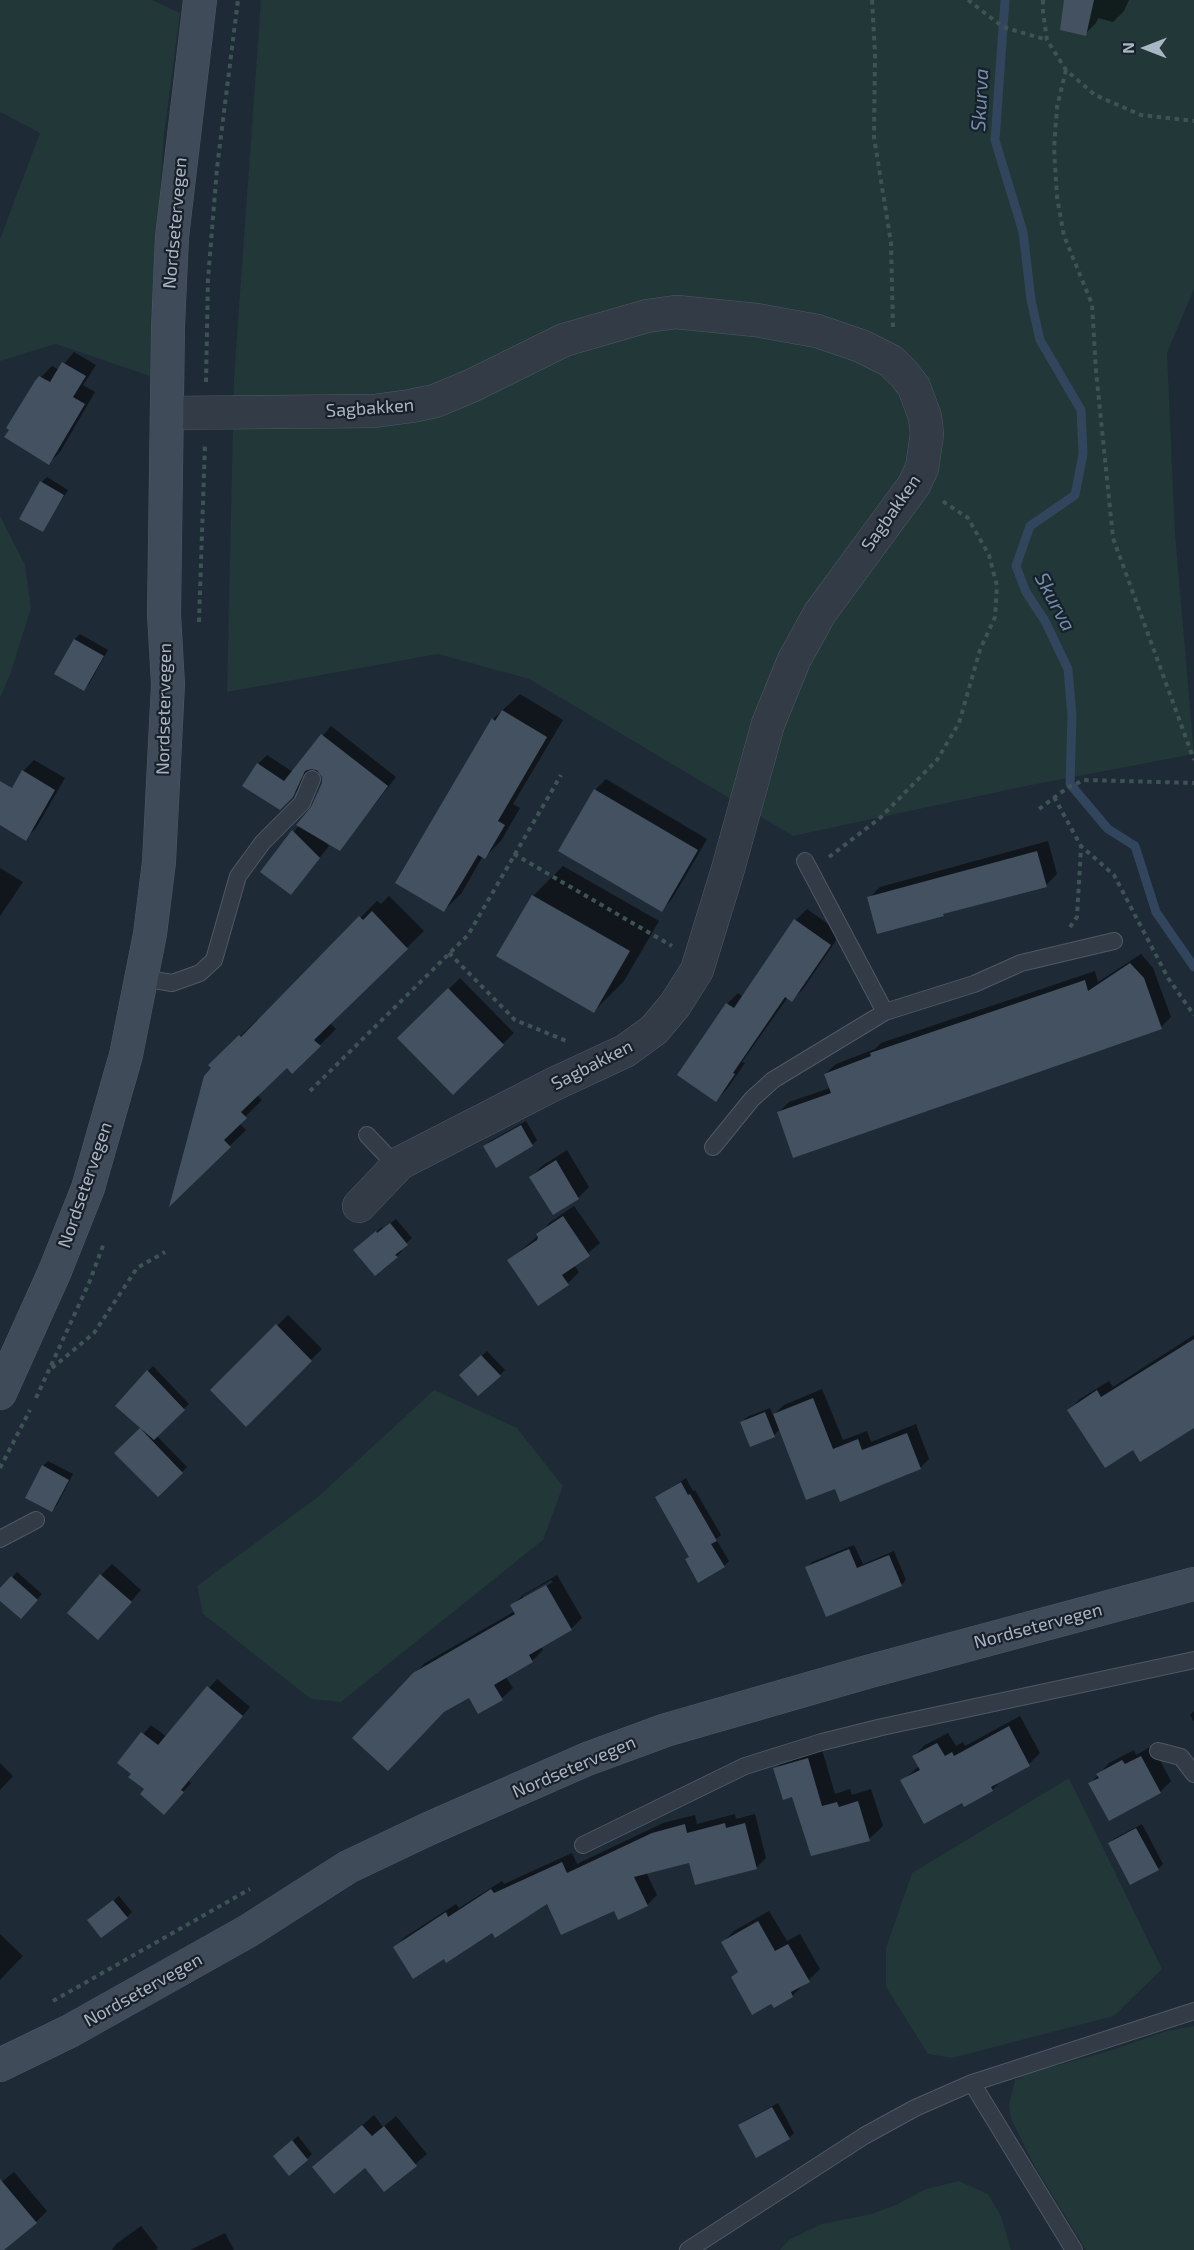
<!DOCTYPE html>
<style>
body{margin:0}
#map{position:relative;width:1194px;height:2250px;overflow:hidden;background:#1e2a36;font-family:"Exo 2",sans-serif}
canvas{display:block}
.north{position:absolute;left:1116px;top:18px;width:60px;height:60px;-webkit-text-stroke:4px #18202a;paint-order:stroke;rotate:270deg;font-size:16px;font-weight:700;line-height:24px;text-align:center;color:#abb6c4}
.north::after{content:'';display:block;margin:auto;width:21px;height:27px;background:#abb6c4;clip-path:polygon(50% 0,100% 100%,50% 72%,0 100%)}
</style>
<div id="map">
<canvas width="1194" height="2250"></canvas>
<div class="north">N</div>
</div>
<script>
const context = document.querySelector('canvas').getContext('2d');
context.lineJoin = 'round';
function fillPath(path, color) { context.fillStyle = color; context.fill(path, 'evenodd'); }
const toPath = rows => new Path2D(rows.map(r => 'M' + r).join(''));
function trace(path, color, width, dash) { context.strokeStyle = color; context.lineWidth = width; context.lineCap = dash ? 'butt' : 'round'; context.setLineDash(dash || []); context.stroke(path); }
function label(font, color, halo, rows, align = 'center') {
  context.font = font + ' "Exo 2",sans-serif'; context.lineWidth = 4.5; context.setLineDash([]); context.textBaseline = 'middle'; context.strokeStyle = halo; context.fillStyle = color; for (const [text, x, y, turn = 0] of rows) {
    context.save(); context.translate(x, y); context.rotate((+turn || 0) * Math.PI / 180); context.textAlign = isNaN(turn) ? turn : align; if (halo) context.strokeText(text, 0, 0); context.fillText(text, 0, 0); context.restore();
  }
}
fillPath(toPath([
 [0,0,152,0,180,13,164,135,151,316,150,376,56,344,0,361,0,239,40,133,0,112],
 [261,0,1194,0,1194,289,1167,353,1175,533,1194,754,1026,786,793,836,529,679,438,654,227,692,234,377],
 [0,516,25,565,31,608,11,672,0,698],
 [434,1390,517,1428,563,1486,543,1540,341,1702,311,1699,203,1614,197,1586,319,1496],
 [1069,1778,1162,1969,1114,2016,952,2058,928,2054,886,1987,886,1948,912,1873],
 [1194,2026,1194,2250,1086,2250,1034,2165,1011,2119,1009,2105,1015,2080,1030,2073,1109,2051,1167,2031],
 [959,2181,988,2194,1001,2216,1011,2250,780,2250,790,2239,822,2224,871,2214,896,2205,926,2189]
]), '#213738');
fillPath(toPath([
 [1065,0,1129,0,1124,11,1113,22,1098,18,1096,23,1085,34],
 [74,352,96,365,83,385,95,392,60,452,49,463,36,382,52,366,59,370],
 [47,477,68,490,42,530,42,482],
 [80,634,108,650,89,684,84,689,56,673,75,639],
 [520,694,563,720,513,804,520,808,501,841,485,857,483,856,461,894,444,910,493,719],
 [331,726,396,777,340,849,324,841,329,846,291,893,262,872,313,808,323,783,324,777,317,768,311,767,302,786,280,808,258,764,267,755,293,772],
 [34,760,65,778,36,828,25,839,0,824,0,810,23,771],
 [606,779,707,839,672,899,661,910,595,790],
 [1048,841,1057,874,1046,885,946,911,943,915,869,898,880,887],
 [563,866,659,921,624,981,594,1011,533,896],
 [0,868,23,882,0,916],
 [389,896,424,931,330,1023,336,1029,320,1045,287,1066,257,1095,262,1100,239,1123,246,1130,172,1203,214,1068,210,1065,257,1020,258,1021,377,901,381,904],
 [807,909,841,933,803,989,792,1000,788,997,742,1062,745,1063,727,1089,716,1100,727,1004,738,993,743,997,796,920],
 [1141,954,1153,968,1171,1017,1161,1027,779,1112,789,1102,830,1088,825,1074,836,1064,875,1049,881,1043,1095,971,1098,982],
 [460,978,514,1033,453,1093,399,1038],
 [526,1121,537,1140,532,1145,485,1146,490,1141],
 [567,1150,589,1187,578,1198,553,1213,531,1177,542,1166],
 [574,1206,600,1243,574,1265,579,1272,568,1283,508,1261,539,1235,549,1223],
 [396,1219,412,1238,400,1249,402,1251,397,1256,360,1245,382,1227,383,1229],
 [288,1315,322,1349,246,1424,212,1390],
 [1194,1335,1194,1425,1069,1410,1080,1399,1109,1381,1113,1387],
 [487,1351,505,1370,500,1375,466,1370],
 [153,1366,189,1404,156,1435,187,1467,158,1495,116,1453,142,1427,148,1371],
 [822,1389,843,1440,867,1431,871,1442,916,1424,929,1459,920,1468,835,1487,780,1429,774,1435,742,1422,747,1417,770,1408,773,1415,784,1405],
 [48,1461,73,1474,57,1505,52,1510,43,1466],
 [686,1478,693,1491,695,1490,721,1535,716,1539,729,1561,724,1566,657,1497],
 [854,1545,863,1564,894,1551,906,1580,901,1585,807,1567,812,1562],
 [112,1564,141,1590,109,1627,101,1575],
 [17,1572,42,1594,26,1612,0,1599,0,1591],
 [557,1575,582,1618,571,1629,541,1646,543,1650,532,1661,506,1677,513,1688,502,1698,469,1696,414,1674,425,1663,515,1611,512,1606,523,1595],
 [551,1580,553,1582,523,1600,523,1596],
 [217,1679,250,1707,189,1781,191,1783,172,1804,146,1789,133,1773,119,1763,151,1725,167,1737],
 [1194,1711,1194,1722,1190,1715],
 [1020,1716,1040,1753,1029,1764,1003,1779,992,1790,963,1801,902,1781,919,1766,914,1756,925,1745,948,1733,956,1746,963,1742,965,1746],
 [821,1746,835,1794,850,1789,852,1795,871,1789,883,1826,869,1839,793,1796,775,1769,788,1755],
 [1152,1746,1171,1781,1160,1792,1090,1784,1109,1763,1134,1750,1136,1755],
 [0,1763,13,1776,0,1790],
 [735,1814,736,1819,755,1814,766,1858,756,1868,690,1861,646,1872,657,1895,647,1905,614,1909,547,1902,444,1957,395,1947,405,1937,456,1904,459,1908,502,1881,504,1884,572,1853,577,1864,663,1823,695,1815,697,1824],
 [1142,1824,1163,1864,1158,1869,1110,1843,1115,1838],
 [119,1896,132,1912,127,1917,94,1915],
 [769,1911,787,1941,800,1934,820,1969,792,1996,774,2006,732,1977,739,1971,723,1942,734,1931],
 [0,1934,23,1956,0,1980],
 [778,2103,794,2133,789,2138,740,2126,745,2121],
 [374,2115,383,2127,396,2116,427,2154,385,2190,365,2166,314,2167],
 [298,2136,312,2154,307,2159,280,2151],
 [14,2172,47,2211,36,2222,0,2246,0,2183],
 [141,2226,158,2248,156,2250,112,2250,116,2244],
 [225,2233,234,2250,190,2250]
]), '#0007');
trace(toPath([
 [1005,0,995,140,1023,232,1031,300,1040,340,1081,410,1083,454,1075,495,1030,526,1016,566,1026,592,1045,621,1068,669,1072,716,1070,784,1108,829,1135,846,1156,912,1194,967]
]), '#31465d', 9);
fillPath(toPath([
 [1064,0,1094,0,1086,36,1060,30],
 [62,362,86,376,73,397,85,404,49,465,4,437,9,430,6,428,35,381,39,376,50,382],
 [40,481,64,495,43,532,19,519],
 [74,639,104,656,84,691,54,674],
 [502,710,547,737,498,821,505,825,485,859,478,855,444,912,395,883,492,718,495,721],
 [321,734,388,786,340,851,296,825,311,807,322,783,322,777,317,770,311,769,305,771,293,797,280,810,242,786,257,763,284,781],
 [22,770,55,790,26,841,0,825,0,781,12,788],
 [594,789,698,850,662,912,558,851],
 [292,830,320,858,291,895,260,872],
 [1037,851,1047,887,943,914,944,916,877,934,867,897],
 [532,895,630,951,594,1013,496,956],
 [372,911,408,949,314,1040,321,1046,292,1074,287,1068,241,1112,247,1118,224,1140,231,1147,169,1207,204,1076,211,1068,208,1065,239,1035,241,1037,359,916,363,920],
 [794,919,831,945,792,1002,785,997,733,1073,735,1074,716,1102,677,1075,726,1003,734,1008],
 [1130,963,1144,978,1162,1029,793,1158,777,1112,831,1093,824,1074,871,1056,870,1053,1085,980,1088,991],
 [448,988,504,1045,453,1095,397,1038],
 [521,1125,533,1146,496,1168,483,1146],
 [556,1160,579,1199,553,1215,529,1177],
 [563,1216,590,1256,562,1275,569,1285,538,1306,507,1260,537,1240,538,1237,536,1234],
 [390,1223,408,1245,395,1255,398,1257,375,1276,353,1250,376,1231,377,1233],
 [276,1324,312,1361,246,1427,210,1390],
 [1194,1339,1194,1428,1140,1462,1133,1450,1105,1468,1067,1410,1097,1390,1101,1397],
 [481,1355,501,1376,478,1396,459,1375],
 [147,1370,185,1410,154,1440,115,1406],
 [813,1398,833,1449,858,1439,862,1450,907,1433,921,1469,840,1502,835,1489,806,1500,773,1414],
 [765,1412,775,1437,750,1447,740,1422],
 [140,1428,183,1473,158,1497,114,1453],
 [42,1465,69,1480,52,1512,25,1498],
 [681,1482,688,1495,690,1494,717,1541,711,1544,725,1567,698,1583,685,1559,689,1557,655,1497],
 [849,1549,857,1568,889,1555,902,1586,826,1617,805,1567],
 [100,1574,132,1602,98,1640,67,1613],
 [11,1576,38,1600,21,1619,0,1601,0,1588],
 [546,1585,572,1630,529,1655,533,1662,494,1685,503,1700,478,1714,469,1698,444,1712,388,1771,352,1738,413,1673,515,1614,510,1605],
 [207,1686,243,1716,181,1790,184,1792,164,1815,140,1794,144,1789,128,1777,131,1774,117,1763,141,1732,158,1745],
 [1009,1726,1030,1766,991,1787,993,1791,964,1807,962,1803,924,1824,900,1780,920,1770,912,1756,937,1743,945,1756,952,1752,954,1756],
 [1141,1756,1161,1793,1109,1821,1088,1783,1099,1778,1096,1774,1122,1760,1125,1764],
 [808,1758,822,1806,837,1802,839,1807,858,1801,870,1841,811,1856,792,1797,783,1800,773,1768],
 [725,1823,726,1828,745,1823,757,1869,695,1885,689,1863,634,1877,648,1906,618,1920,614,1911,561,1935,547,1904,495,1938,492,1933,446,1963,444,1959,413,1979,393,1947,446,1912,448,1917,491,1889,494,1893,562,1862,567,1873,652,1833,685,1824,687,1833],
 [1136,1828,1159,1870,1130,1885,1108,1843],
 [113,1900,128,1918,101,1938,87,1920],
 [758,1921,775,1951,788,1944,810,1982,791,1992,793,1997,774,2008,771,2004,752,2015,731,1977,738,1972,721,1942],
 [772,2107,790,2139,756,2158,738,2125],
 [362,2125,372,2136,384,2126,417,2166,384,2192,365,2168,334,2194,312,2167],
 [292,2140,308,2160,289,2176,273,2156],
 [0,2179,37,2223,4,2250,0,2250]
]), '#445160');
const service = toPath([
 [805,861,885,1012,974,984,1021,963,1114,941],
 [142,978,172,983,200,973,214,960,238,876,263,842,302,803,312,779],
 [367,1135,388,1157,400,1163],
 [713,1147,752,1099,773,1080,885,1012],
 [0,1539,36,1520],
 [1158,1751,1181,1757,1194,1774],
 [583,1845,745,1766,822,1742,882,1727,1194,1660],
 [972,2083,1074,2250],
 [688,2250,864,2136,915,2108,972,2083,1194,2011]
]);
const minor = toPath([
 [167,413,374,411,411,406,435,401,471,386,564,340,647,316,676,312,756,320,817,331,861,346,891,361,904,374,914,387,925,417,927,434,922,468,914,485,820,613,794,660,768,724,728,869,697,970,675,1005,654,1030,625,1051,554,1084,400,1163,359,1206]
]);
const secondary = toPath([
 [0,1393,55,1271,88,1188,126,1055,150,934,159,862,168,684,164,614,168,326,172,237,200,0],
 [0,2065,70,2031,248,1931,348,1867,428,1829,587,1759,666,1730,867,1672,1194,1584]
]);
trace(service, '#4f5965', 18);
trace(minor, '#4f5965', 34);
trace(secondary, '#4f5965', 34);
trace(toPath([
 [872,0,875,53,874,137,891,243,893,328],
 [968,0,1003,27,1047,40],
 [1043,0,1043,12,1047,40,1066,70,1095,95,1141,115,1194,121],
 [1066,70,1057,107,1054,148,1057,197,1064,236,1092,304,1096,371,1113,538,1194,760],
 [206,382,208,279,217,168,238,0],
 [199,622,205,444],
 [1054,797,1081,846,1114,875,1168,978,1194,1015],
 [1039,809,1067,788,1084,780,1194,783],
 [514,854,672,946],
 [829,857,880,818,937,760,959,723,980,650,995,617,997,586,989,555,968,518,941,500],
 [1070,927,1077,917,1081,847],
 [449,953,515,1020,569,1042],
 [310,1091,468,935,561,775],
 [52,1368,94,1333,137,1268,165,1252],
 [36,1398,89,1283,104,1243],
 [0,1468,30,1410],
 [53,2001,250,1889]
]), '#3e5354', 4, [4.5, 4.5]);
trace(service, '#323b46', 16);
trace(minor, '#323b46', 33);
trace(secondary, '#404b59', 33);
label('18px', '#abb6c4', '#18202a', [
 ["Nordsetervegen",175,223,-85],
 ["Sagbakken",370,408,-4],
 ["Sagbakken",891,513,-55],
 ["Nordsetervegen",164,709,-89],
 ["Sagbakken",592,1065,-27],
 ["Nordsetervegen",85,1185,-71],
 ["Nordsetervegen",1038,1626,-15],
 ["Nordsetervegen",574,1767,-23],
 ["Nordsetervegen",143,1990,-29]
]);
label('italic 20px', '#738ead', '#18202a', [
 ["Skurva",980,100,-87],
 ["Skurva",1055,602,62]
]);
</script>
